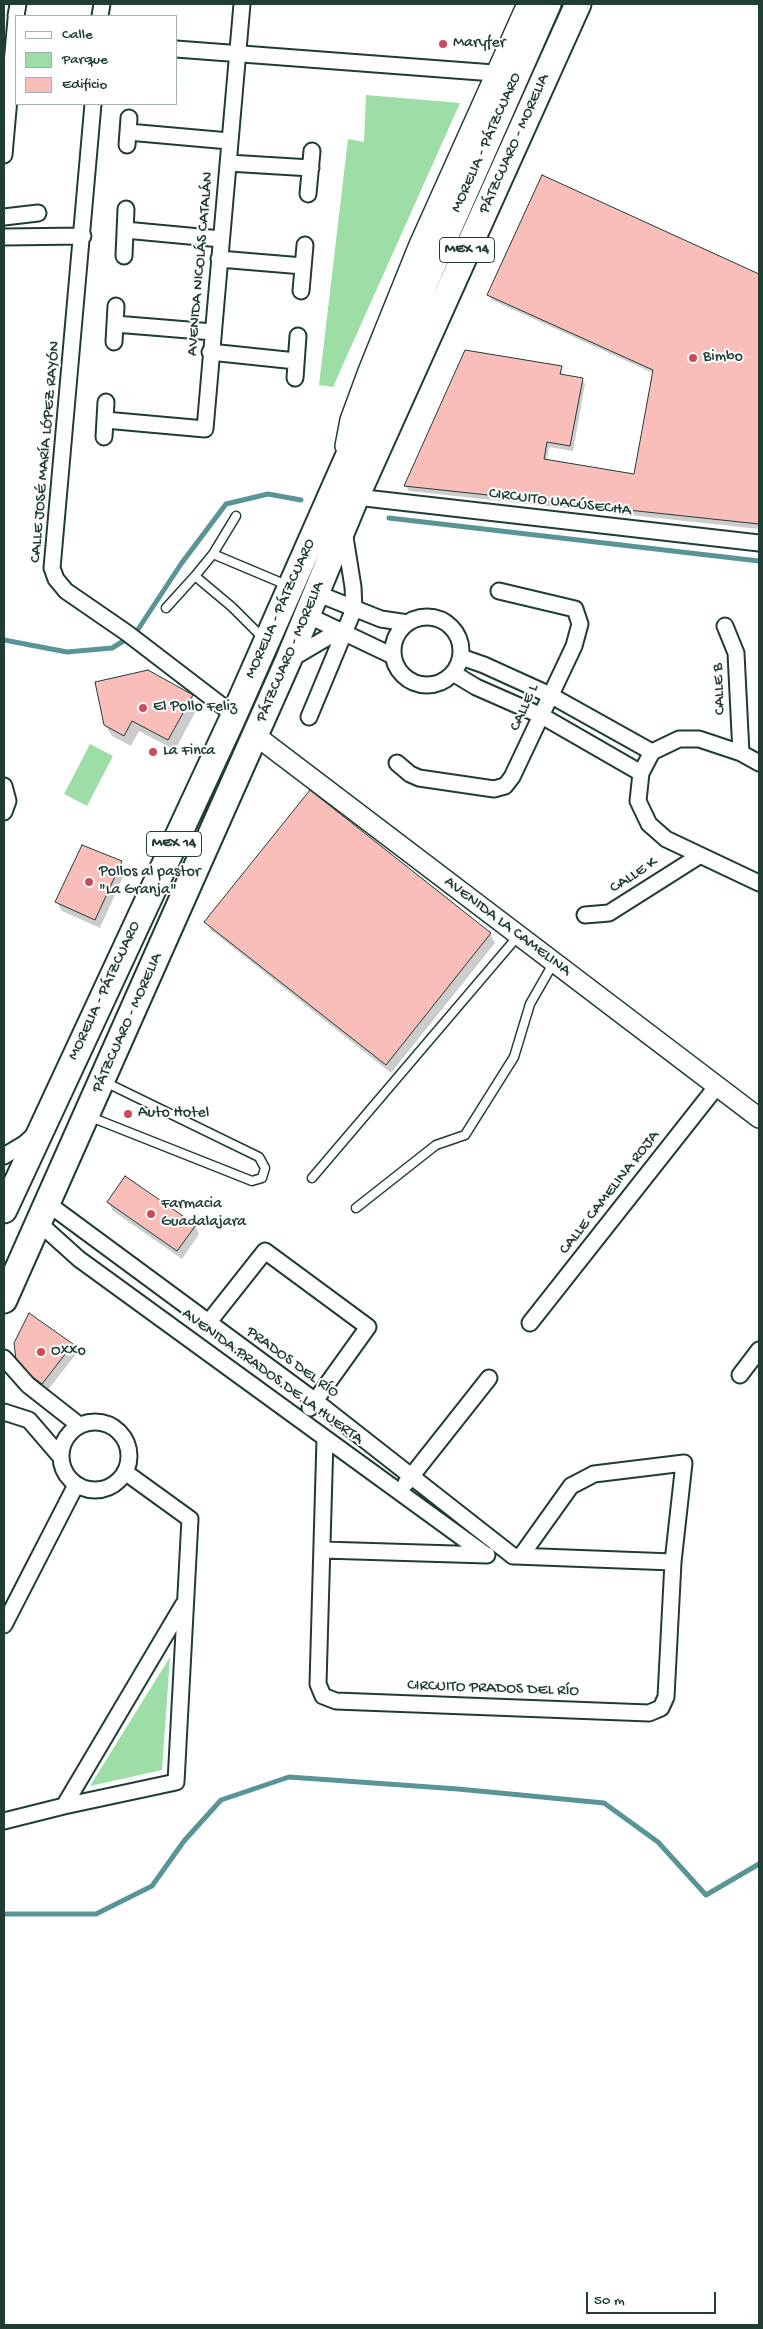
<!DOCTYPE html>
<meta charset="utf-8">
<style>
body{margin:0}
#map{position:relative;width:763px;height:2329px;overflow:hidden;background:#fff;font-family:"Gochi Hand",sans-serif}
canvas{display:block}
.frame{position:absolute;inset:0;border:5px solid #1f3d34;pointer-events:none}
.legend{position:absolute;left:15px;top:15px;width:162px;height:90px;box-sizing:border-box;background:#fff;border:1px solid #a5b1ae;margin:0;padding:6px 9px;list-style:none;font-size:15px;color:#1f3d34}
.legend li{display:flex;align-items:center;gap:10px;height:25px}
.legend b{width:25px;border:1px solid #a5b1ae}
.scale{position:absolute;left:586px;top:2292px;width:130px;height:22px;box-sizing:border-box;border:2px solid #1f3d34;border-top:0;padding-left:6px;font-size:15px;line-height:18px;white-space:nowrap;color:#1f3d34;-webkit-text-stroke:4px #fff;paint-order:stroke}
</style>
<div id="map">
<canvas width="763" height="2329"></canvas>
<div class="frame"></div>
<ul class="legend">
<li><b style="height:6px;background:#fff"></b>Calle</li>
<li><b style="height:14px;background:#9ddda6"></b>Parque</li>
<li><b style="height:14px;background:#fabeba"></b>Edificio</li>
</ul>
<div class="scale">50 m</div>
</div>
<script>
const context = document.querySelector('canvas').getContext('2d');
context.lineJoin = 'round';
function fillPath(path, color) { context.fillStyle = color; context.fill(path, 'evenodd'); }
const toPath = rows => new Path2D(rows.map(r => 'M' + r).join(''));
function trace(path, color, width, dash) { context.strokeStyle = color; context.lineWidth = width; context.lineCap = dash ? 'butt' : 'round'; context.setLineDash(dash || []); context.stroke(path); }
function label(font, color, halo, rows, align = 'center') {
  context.font = font + ' "Gochi Hand",sans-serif'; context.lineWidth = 4; context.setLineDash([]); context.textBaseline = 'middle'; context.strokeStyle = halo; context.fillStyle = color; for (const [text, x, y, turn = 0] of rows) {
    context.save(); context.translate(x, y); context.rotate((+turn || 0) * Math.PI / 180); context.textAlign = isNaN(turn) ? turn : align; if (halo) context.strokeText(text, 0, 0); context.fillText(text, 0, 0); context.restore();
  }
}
fillPath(toPath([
 [366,95,460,103,333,387,319,385,348,139,364,142],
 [90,744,113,756,87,806,64,794],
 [170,1657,162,1770,90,1786]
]), '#9ddda6');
fillPath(toPath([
 [543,177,759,275,759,529,409,491,406,486,561,368,563,376,582,379,585,384,573,451,549,447,547,460,635,476,653,373,492,300,489,295],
 [192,696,198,707,175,750,139,731,131,746,112,736,105,725],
 [310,792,490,934,495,943,391,1073,211,930,206,922],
 [121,862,126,870,100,928,62,911,57,902],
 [108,1202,195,1226,199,1234,182,1259,113,1211],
 [72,1345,77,1353,47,1391,31,1379,17,1360]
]), '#0003');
trace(toPath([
 [389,518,759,561],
 [4,640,67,652,112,648,135,634,181,564,226,504,268,494,301,500],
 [4,1914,96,1914,152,1886,184,1841,221,1800,289,1777,458,1789,604,1803,658,1842,706,1895,759,1864]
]), '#599596', 5);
const building = toPath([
 [542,175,759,274,759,524,404,486,465,350,562,366,560,374,583,378,570,446,547,442,544,459,634,474,653,370,487,295,542,175],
 [148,670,193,695,168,740,132,721,124,736,104,725,95,682,148,670],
 [310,790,491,933,386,1065,204,922,310,790],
 [82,845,122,861,95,920,55,902,82,845],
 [125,1176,196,1225,177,1251,107,1202,125,1176],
 [29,1313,73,1344,42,1384,25,1371,16,1360,14,1343,29,1313]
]);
fillPath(building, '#fabeba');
trace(building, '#1f3d34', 1);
const service = toPath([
 [213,554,236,516],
 [166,608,195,576],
 [263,638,232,607,195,576,213,554,289,586],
 [88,1116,252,1181,262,1178,265,1168,259,1157,105,1082],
 [312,1178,518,936],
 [356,1208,436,1145,465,1135,514,1057,530,1004,554,962]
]);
const minor = toPath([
 [16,16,18,4],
 [100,16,102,4],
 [176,49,494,73],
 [93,104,52,568,56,579,66,591,127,633,234,715],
 [128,132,229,141],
 [127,145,129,118],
 [4,155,16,19],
 [228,163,311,168],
 [308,194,312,151],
 [4,217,38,213],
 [125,230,221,239],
 [4,237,83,236],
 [124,256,126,209],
 [219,259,303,266],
 [301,291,305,245],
 [115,324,213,332],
 [114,342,116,306],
 [210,352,296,361],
 [295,378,298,336],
 [105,420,205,429,242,4],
 [104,437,106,402],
 [356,497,759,543],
 [316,593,381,619,408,623],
 [307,615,393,656],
 '393 651a34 34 0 1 1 68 0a34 34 0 1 1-68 0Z',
 [725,626,736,653,741,753],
 [461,657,484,665,550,695,652,752],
 [289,660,340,630],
 [453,673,476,687,542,716,641,773],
 [309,717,354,609,353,587,344,531],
 [397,763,410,774,419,778,494,789,505,786,512,777,574,646,580,624,575,609,499,591],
 [759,763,741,753,699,739,679,739,652,752,641,773,638,801,649,824,666,839,759,883],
 [4,786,8,801,4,812],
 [585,915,609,913,699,856],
 [4,1156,24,1144,34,1135],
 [47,1203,314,1400,513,1556],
 [39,1223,79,1259,486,1555],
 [208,1323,265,1251,368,1327,310,1408],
 [530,1323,717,1086],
 [4,1358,28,1385,79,1425],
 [740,1375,759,1350],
 [4,1412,29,1420,60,1456],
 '61 1456a34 34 0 1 1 68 0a34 34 0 1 1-68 0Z',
 [325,1439,318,1684,323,1696,336,1701,649,1713,661,1708,666,1697,673,1562,684,1463,594,1474,571,1486,521,1556],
 [406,1483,489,1378],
 [323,1550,487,1555],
 [515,1556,673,1562],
 [4,1625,76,1485],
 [64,1806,183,1605],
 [4,1821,64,1806,176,1782,190,1519,125,1472]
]);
const tertiary = toPath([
 [345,446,350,420,368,371,418,247,527,4],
 [255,735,759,1118]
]);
const primary = toPath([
 [4,1210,231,722,548,4],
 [4,1300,288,661,356,497,578,4]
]);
trace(service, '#1f3d34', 11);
trace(minor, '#1f3d34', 19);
trace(tertiary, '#1f3d34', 22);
trace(primary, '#1f3d34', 29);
trace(service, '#fff', 8);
trace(minor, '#fff', 15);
trace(tertiary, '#fff', 19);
trace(primary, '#fff', 25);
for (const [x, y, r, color] of [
 [443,44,5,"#d1495b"],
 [693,358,5,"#d1495b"],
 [143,708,5,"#d1495b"],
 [153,752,5,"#d1495b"],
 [89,882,5,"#d1495b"],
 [128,1114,5,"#d1495b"],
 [151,1214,5,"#d1495b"],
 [41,1352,5,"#d1495b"]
]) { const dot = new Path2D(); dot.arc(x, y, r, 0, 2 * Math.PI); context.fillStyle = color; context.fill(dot); trace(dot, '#fff', 2); }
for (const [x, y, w] of [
 [467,250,55],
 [174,844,55]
]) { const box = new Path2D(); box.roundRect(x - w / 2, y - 12.5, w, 25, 4); context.fillStyle = '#fff'; context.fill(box); trace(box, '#1f3d34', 1); }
label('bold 15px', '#1f3d34', null, [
 ["MEX 14",467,250],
 ["MEX 14",174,844]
]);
label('16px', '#1f3d34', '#fff', [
 ["Maryfer",453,44],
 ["Bimbo",703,358],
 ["El Pollo Feliz",153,708],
 ["La Finca",163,752],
 ["Pollos al pastor",99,873],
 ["\"La Granja\"",99,891],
 ["Auto Hotel",138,1114],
 ["Farmacia",161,1205],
 ["Guadalajara",161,1223],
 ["Oxxo",51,1352]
], 'left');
label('16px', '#1f3d34', '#fff', [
 ["MORELIA - PÁTZCUARO",487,143,-66],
 ["PÁTZCUARO - MORELIA",515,144,-66],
 ["AVENIDA NICOLÁS CATALÁN",201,264,-85],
 ["CALLE JOSÉ MARÍA LÓPEZ RAYÓN",46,452,-85],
 ["CIRCUITO UACÚSECHA",560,503,7],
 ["MORELIA - PÁTZCUARO",281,609,-66],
 ["PÁTZCUARO - MORELIA",291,652,-67],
 ["CALLE B",720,689,-93],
 ["CALLE L",525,708,-66],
 ["CALLE K",634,876,-33],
 ["AVENIDA LA CAMELINA",507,927,37],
 ["MORELIA - PÁTZCUARO",105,991,-65],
 ["PÁTZCUARO - MORELIA",128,1023,-66],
 ["CALLE CAMELINA ROJA",610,1193,-52],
 ["PRADOS DEL RÍO",292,1363,36],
 ["AVENIDA PRADOS DE LA HUERTA",272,1377,36],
 ["CIRCUITO PRADOS DEL RÍO",493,1689,2]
]);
</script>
